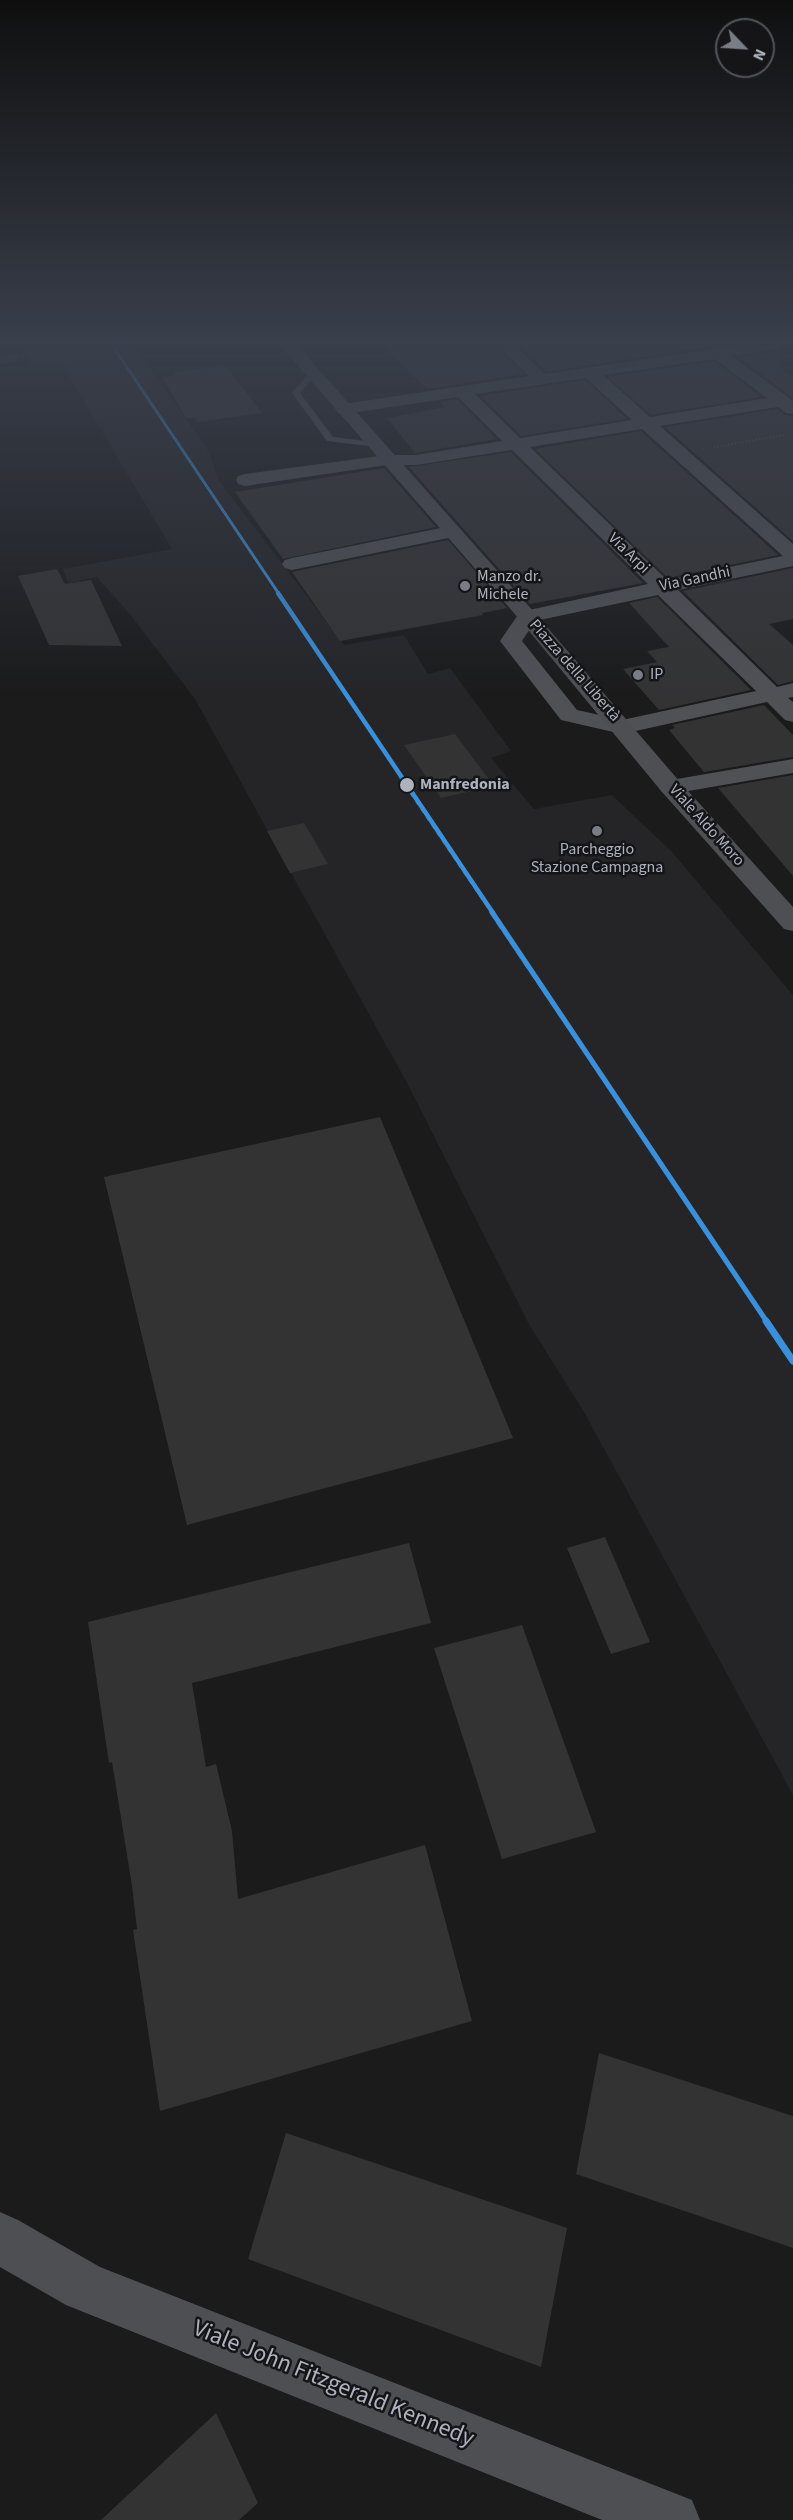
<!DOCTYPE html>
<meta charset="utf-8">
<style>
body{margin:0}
#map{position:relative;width:793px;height:2520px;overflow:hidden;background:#1b1b1c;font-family:"Source Sans 3",sans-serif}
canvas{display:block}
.north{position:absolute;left:715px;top:18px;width:60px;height:60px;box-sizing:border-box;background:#151518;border:2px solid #51545a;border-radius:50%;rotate:115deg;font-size:16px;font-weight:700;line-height:24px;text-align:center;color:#acb2be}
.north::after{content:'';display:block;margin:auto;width:21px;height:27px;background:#797d85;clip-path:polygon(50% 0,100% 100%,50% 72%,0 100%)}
</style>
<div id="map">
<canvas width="793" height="2520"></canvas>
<div class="north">N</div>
</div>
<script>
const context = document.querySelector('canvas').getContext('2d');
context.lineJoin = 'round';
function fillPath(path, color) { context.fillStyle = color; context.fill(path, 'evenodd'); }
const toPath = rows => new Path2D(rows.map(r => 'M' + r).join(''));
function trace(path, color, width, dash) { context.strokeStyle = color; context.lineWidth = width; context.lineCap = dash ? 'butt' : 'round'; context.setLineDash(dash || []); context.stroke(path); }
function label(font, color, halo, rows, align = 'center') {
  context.font = font + ' "Source Sans 3",sans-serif'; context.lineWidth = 5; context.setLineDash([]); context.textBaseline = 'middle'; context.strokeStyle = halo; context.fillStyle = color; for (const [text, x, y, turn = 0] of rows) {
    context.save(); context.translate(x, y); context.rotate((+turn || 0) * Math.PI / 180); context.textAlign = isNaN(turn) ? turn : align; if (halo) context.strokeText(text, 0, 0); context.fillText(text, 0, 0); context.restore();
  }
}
fillPath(toPath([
 [36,345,134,345,209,452,219,481,344,645,404,635,428,674,450,668,511,751,491,758,534,809,612,795,673,853,793,995,793,1795,584,1412,530,1326,407,1083,195,699,129,613,97,577,68,583,63,569,172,549,62,364,32,368,23,347]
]), '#252528');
trace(toPath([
 [0,360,14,358]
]), '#2c383f', 7);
fillPath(toPath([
 [382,345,495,345,524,374,427,389],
 [518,345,722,345,546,372],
 [779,349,780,368,793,377,793,398,738,357,773,352],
 [714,361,761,397,651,415,608,377],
 [225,365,262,413,198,422,195,418,186,418,162,377,174,376,172,373],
 [585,380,627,419,521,436,480,396],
 [457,399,497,439,415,453,387,418,445,407,440,402],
 [777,409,785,415,793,416,793,541,665,427],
 [641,431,778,555,668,578,535,449],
 [511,452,643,583,530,604,409,467],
 [384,468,436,527,283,559,235,492],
 [448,540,507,608,482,613,483,615,340,641,292,572],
 [793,568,793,619,769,624,793,645,793,681,778,685,683,591],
 [57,569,65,584,91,580,122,646,49,645,18,576],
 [657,597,751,690,659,710,623,669,657,662,647,651,669,647,629,603],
 [764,705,793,735,793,757,704,772,669,730,675,728,672,725],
 [455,734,494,786,441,798,404,745],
 [793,775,793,876,718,788],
 [304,823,328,864,290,873,267,831],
 [380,1117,513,1438,187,1525,104,1177],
 [605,1537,650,1642,611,1654,567,1548],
 [409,1543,431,1623,192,1683,206,1767,216,1764,232,1831,238,1899,425,1845,472,2021,160,2111,133,1930,137,1929,132,1886,112,1762,109,1763,88,1622],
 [522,1625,596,1832,502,1859,434,1648],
 [599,2053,793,2116,793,2248,576,2174],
 [286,2133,567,2228,541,2367,248,2259],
 [216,2413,258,2503,239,2520,101,2520]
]), '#333334');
trace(toPath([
 [714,447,784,435]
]), '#4b4d50', 2, [1.5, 2]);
fillPath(toPath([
 [310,372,317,374,300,393,333,437,374,442,377,443,377,447,327,441,292,393,310,372]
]), '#4f5155');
fillPath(toPath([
 [497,345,515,345,545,374,739,345,781,345,773,350,732,356,793,401,793,414,786,413,778,407,660,426,793,544,793,566,678,590,777,687,793,683,793,697,788,698,793,702,793,722,785,720,767,702,622,734,561,720,500,641,520,612,648,584,512,450,416,465,387,465,245,486,238,484,236,480,238,476,245,474,387,455,416,455,502,441,458,397,344,414,338,413,335,409,338,405,344,404,529,376,497,345],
 [715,359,767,398,650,417,603,375,715,359],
 [586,378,632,420,520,438,475,394,586,378],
 [642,429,783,556,667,580,530,447,642,429],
 [658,595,756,691,622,720,577,710,522,641,535,621,658,595],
 [451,526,458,528,461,532,458,536,292,570,285,568,282,564,285,560,292,558,451,526],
 [793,759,793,773,671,794,662,792,659,787,662,782,671,780,793,759]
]), '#4f5155');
fillPath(toPath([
 [280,345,297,345,534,612,680,782,793,907,793,931,784,929,662,792,520,620,280,345],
 [0,2212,18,2220,100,2267,692,2500,700,2520,602,2520,66,2305,0,2267,0,2212]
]), '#4e4f53');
trace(toPath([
 [400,777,492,913]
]), '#4f5154', 3, [5, 4.5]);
trace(toPath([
 [491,912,767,1322]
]), '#4f5154', 4, [7, 5]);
trace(toPath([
 [766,1321,793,1361]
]), '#4f5154', 5, [9, 7]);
trace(toPath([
 [112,345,279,594]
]), '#3a90db', 3);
trace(toPath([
 [278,593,493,913]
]), '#3a90db', 4.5);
trace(toPath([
 [492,912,767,1322]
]), '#3a90db', 5);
trace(toPath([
 [766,1321,793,1361]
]), '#3a90db', 7);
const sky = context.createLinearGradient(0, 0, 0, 698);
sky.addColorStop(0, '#0f0f0f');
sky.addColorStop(0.49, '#393f4b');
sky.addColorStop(1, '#393f4b00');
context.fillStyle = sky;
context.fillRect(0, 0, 793, 698);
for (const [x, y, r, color] of [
 [465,586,6,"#797d85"],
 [638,675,6,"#797d85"],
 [407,785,8,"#acb2be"],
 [597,831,6,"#797d85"]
]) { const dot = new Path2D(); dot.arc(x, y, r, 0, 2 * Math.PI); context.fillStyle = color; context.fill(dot); trace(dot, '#151518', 2); }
label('16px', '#acb2be', '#151518', [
 ["Via Arpi",628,554,44],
 ["Via Gandhi",695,580,-12],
 ["Piazza della Libertà",574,671,49],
 ["Viale Aldo Moro",706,826,48]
]);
label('16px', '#acb2be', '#151518', [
 ["Manzo dr.",477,577],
 ["Michele",477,595],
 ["IP",650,675],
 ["Parcheggio",597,850,"center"],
 ["Stazione Campagna",597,868,"center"]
], 'left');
label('bold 16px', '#acb2be', '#151518', [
 ["Manfredonia",420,785]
], 'left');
label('24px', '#acb2be', '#151518', [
 ["Viale John Fitzgerald Kennedy",333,2385,22]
]);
</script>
